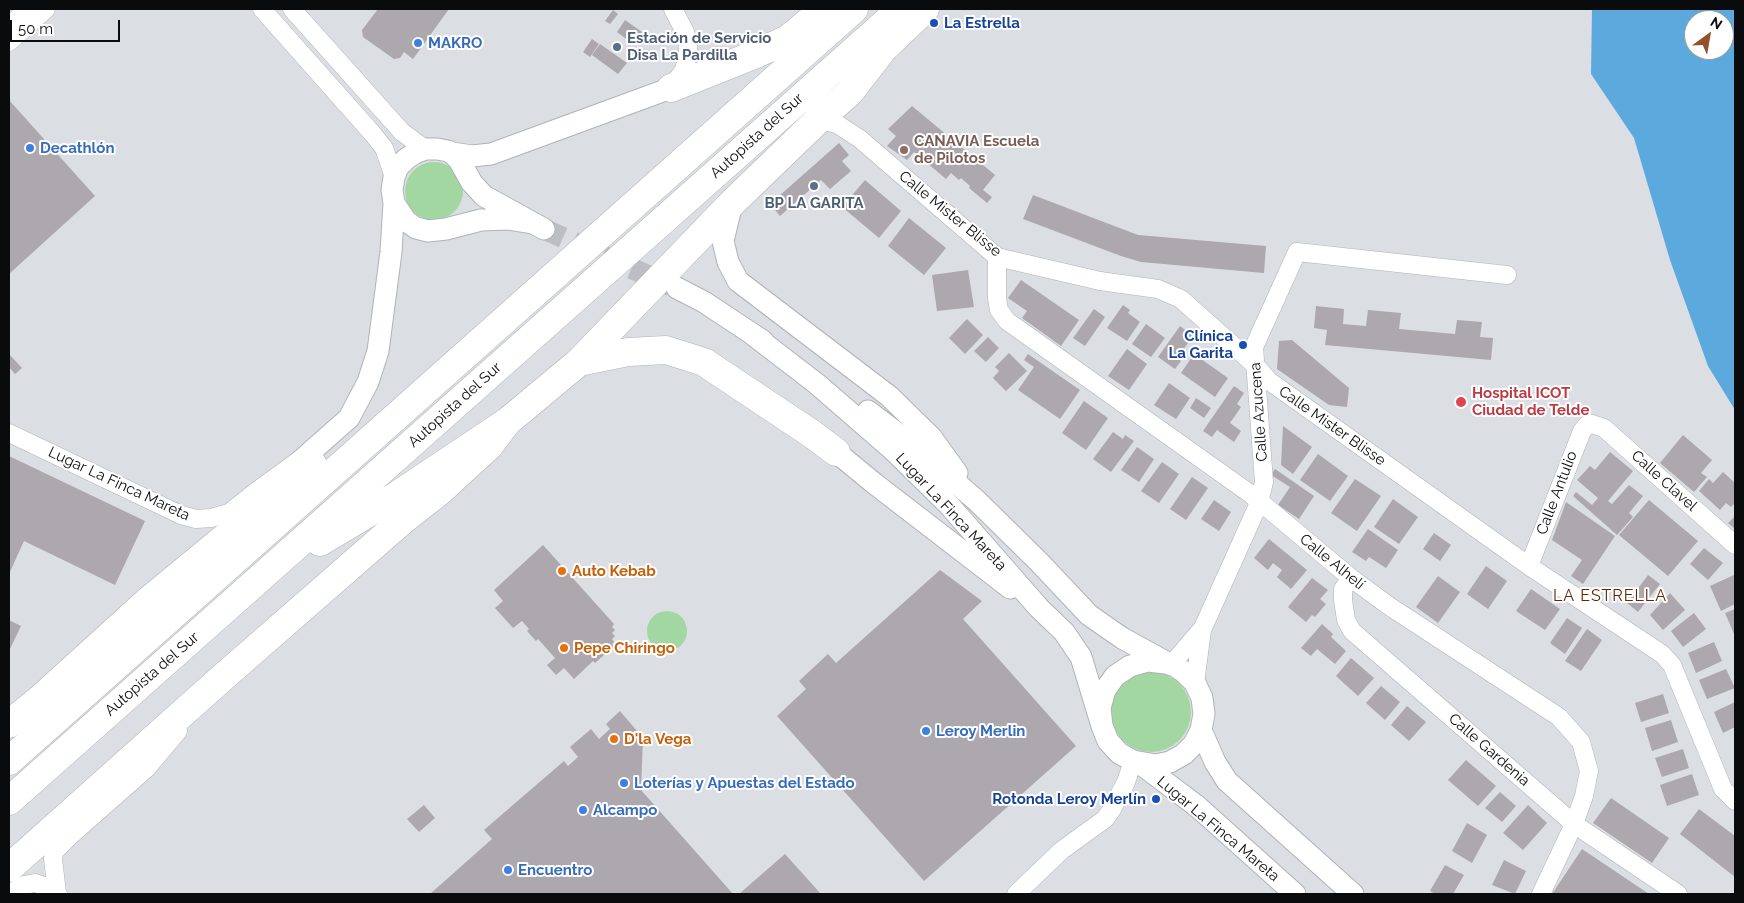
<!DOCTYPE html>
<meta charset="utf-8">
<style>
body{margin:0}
#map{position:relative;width:1744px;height:903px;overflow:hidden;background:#dbdee3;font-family:Raleway,sans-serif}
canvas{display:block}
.frame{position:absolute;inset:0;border:10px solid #0a0b0d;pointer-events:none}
.north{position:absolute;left:1684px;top:10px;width:50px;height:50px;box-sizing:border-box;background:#fff;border:1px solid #9d9d9e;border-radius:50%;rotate:32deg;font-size:14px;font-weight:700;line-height:20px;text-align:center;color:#0a0b0d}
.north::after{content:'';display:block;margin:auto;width:18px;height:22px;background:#954f29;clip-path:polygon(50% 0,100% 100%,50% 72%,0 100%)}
.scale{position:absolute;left:10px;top:20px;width:110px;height:22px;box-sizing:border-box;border:2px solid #0a0b0d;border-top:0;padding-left:6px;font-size:15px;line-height:18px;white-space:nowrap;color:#0a0b0d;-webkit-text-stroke:4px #fff;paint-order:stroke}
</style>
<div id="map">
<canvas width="1744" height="903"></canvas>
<div class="frame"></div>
<div class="north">N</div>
<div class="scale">50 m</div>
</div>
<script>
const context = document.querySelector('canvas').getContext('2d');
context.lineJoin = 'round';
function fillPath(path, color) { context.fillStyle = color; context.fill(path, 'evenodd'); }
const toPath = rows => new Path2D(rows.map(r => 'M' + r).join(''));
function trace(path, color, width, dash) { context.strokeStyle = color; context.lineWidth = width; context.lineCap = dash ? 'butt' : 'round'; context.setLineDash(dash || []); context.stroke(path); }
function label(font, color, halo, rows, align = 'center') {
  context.font = font + ' Raleway,sans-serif'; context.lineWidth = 4; context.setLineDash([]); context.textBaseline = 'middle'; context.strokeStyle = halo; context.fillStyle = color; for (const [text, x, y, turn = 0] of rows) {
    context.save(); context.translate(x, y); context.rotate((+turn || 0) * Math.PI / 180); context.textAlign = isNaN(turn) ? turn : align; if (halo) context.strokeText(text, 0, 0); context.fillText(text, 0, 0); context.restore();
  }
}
fillPath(toPath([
 '405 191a29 29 0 1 1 58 0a29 29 0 1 1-58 0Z',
 '647 631a20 20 0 1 1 40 0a20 20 0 1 1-40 0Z',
 '1111 712a40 40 0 1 1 80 0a40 40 0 1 1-80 0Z'
]), '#a3d7a1');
fillPath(toPath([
 [1592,9,1735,9,1735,410,1708,366,1670,260,1634,138,1591,74],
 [1694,20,1724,20,1724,50,1694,50]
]), '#5ca9dd');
fillPath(toPath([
 [378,9,449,9,413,59,404,52,400,58,394,59,363,37,362,30],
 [613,10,618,14,610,24,605,21],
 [625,20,642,32,633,44,617,32],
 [592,39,599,44,590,57,583,52],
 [600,44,627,63,618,74,592,55],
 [9,100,95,196,9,274],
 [912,106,995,175,983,190,992,197,987,203,969,188,970,186,961,178,959,180,951,173,946,179,914,152,907,160,887,146,896,136,888,129],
 [839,143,849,155,842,161,851,171,830,189,821,180,780,216,770,204],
 [865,180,901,211,879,238,842,207],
 [1033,195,1138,235,1266,246,1264,273,1141,262,1121,256,1023,219],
 [909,218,946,248,924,275,888,246],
 [968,270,974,307,937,311,932,275],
 [1021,280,1079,320,1061,346,1022,318,1027,311,1008,298],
 [1123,305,1130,310,1128,313,1140,322,1127,341,1107,328],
 [1316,306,1344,309,1343,324,1366,326,1368,310,1401,313,1399,329,1455,334,1457,320,1482,322,1480,337,1493,338,1491,360,1325,345,1327,330,1314,328],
 [1094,309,1105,317,1085,346,1073,338],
 [967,319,983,335,965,354,949,338],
 [1146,324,1165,338,1151,357,1132,344],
 [1180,326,1193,336,1177,358,1181,361,1175,369,1158,357],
 [988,337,999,348,986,362,974,351],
 [1292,340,1349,388,1347,407,1329,405,1277,369,1279,341],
 [1127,349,1147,364,1129,390,1108,376],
 [1009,353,1027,371,1006,391,993,378,999,371,995,367],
 [9,354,22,368,15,374,9,367],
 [1028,354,1080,390,1060,419,1018,390,1034,367,1024,360],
 [1194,354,1228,378,1215,397,1181,373],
 [1169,383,1190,398,1176,419,1154,405],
 [1234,386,1244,393,1237,404,1241,407,1230,423,1241,431,1234,442,1217,430,1212,437,1203,431],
 [1196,398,1211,408,1204,418,1190,408],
 [1084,401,1108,418,1086,450,1062,433],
 [1283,426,1312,447,1293,474,1281,465],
 [1113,432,1123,439,1125,435,1134,441,1111,472,1093,459],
 [1683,435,1712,460,1701,473,1707,477,1694,492,1660,463],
 [1137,447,1154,459,1139,482,1121,470],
 [1610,452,1633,471,1608,501,1612,504,1629,485,1643,496,1629,513,1633,517,1617,535,1573,496,1576,492,1592,505,1598,498,1577,480,1590,466,1595,470],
 [1318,454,1348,476,1330,501,1300,480],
 [9,456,145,521,115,585,24,541,9,574],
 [1162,462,1179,474,1159,503,1141,491],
 [1275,469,1314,496,1299,519,1278,505,1290,487,1271,475],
 [1723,472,1735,483,1735,503,1731,507,1726,503,1720,510,1699,491,1709,479,1713,483],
 [1192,477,1208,488,1186,520,1170,509],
 [1355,479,1381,496,1357,531,1331,513],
 [1393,499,1418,517,1399,544,1374,527],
 [1214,500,1231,512,1219,531,1201,519],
 [1649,500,1698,541,1668,576,1619,535],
 [1566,502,1615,536,1583,584,1571,576,1582,560,1552,540],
 [1735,516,1735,529,1728,523],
 [1368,529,1398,550,1386,568,1369,557,1366,561,1352,552],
 [1434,533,1451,545,1440,561,1423,549],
 [1269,539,1307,570,1291,589,1277,577,1282,570,1273,563,1268,570,1254,558],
 [543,545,614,624,612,627,615,630,612,633,615,636,612,639,614,642,612,644,614,646,595,663,593,661,574,679,564,668,556,675,547,665,555,658,538,639,536,641,527,631,529,629,522,621,513,628,495,608,503,601,494,590],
 [1704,548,1723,563,1708,580,1690,564],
 [1486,566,1507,581,1488,609,1467,594],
 [940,570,982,601,963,619,1076,746,924,881,777,716,806,689,799,681,828,654,836,663],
 [1648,575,1660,584,1638,612,1627,603],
 [1734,575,1735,579,1735,604,1721,611,1710,586],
 [1438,576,1460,592,1438,623,1416,607],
 [1312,578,1328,590,1320,599,1326,604,1315,617,1312,615,1306,622,1288,607],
 [1531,589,1560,609,1545,630,1516,611],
 [1670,593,1685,610,1663,630,1650,615],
 [1735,609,1735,636,1725,613],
 [1694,613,1706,629,1683,647,1671,631],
 [1567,618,1582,628,1565,654,1550,643],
 [9,620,21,626,9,651],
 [1322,624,1333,634,1331,637,1346,651,1335,664,1317,649,1311,656,1301,648],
 [1587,629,1602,640,1581,671,1565,661],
 [1714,642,1722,661,1696,673,1688,653],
 [1351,658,1374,678,1358,696,1336,676],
 [1726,669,1735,688,1707,699,1699,680],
 [1381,686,1400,702,1385,720,1366,703],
 [1663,694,1669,713,1641,722,1635,703],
 [1735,702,1735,727,1723,733,1714,712],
 [1407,706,1426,722,1409,741,1391,725],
 [620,711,643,738,641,790,733,894,430,894,492,839,484,830,564,761,568,766,578,757,570,747,591,729,599,739,610,729,606,724],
 [1671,720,1678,742,1652,751,1645,728],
 [1683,749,1689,768,1662,777,1655,758],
 [1466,760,1496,786,1478,806,1448,780],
 [1692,774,1699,795,1667,806,1660,785],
 [1500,792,1516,806,1502,822,1485,808],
 [1611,798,1669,838,1652,863,1593,823],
 [424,805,435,818,419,832,407,819],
 [1528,805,1547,823,1523,850,1503,833],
 [1699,809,1735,836,1735,877,1680,834],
 [1467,823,1487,835,1472,863,1452,851],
 [1582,849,1649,894,1552,894],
 [785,854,821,894,739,894],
 [1504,860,1526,871,1515,894,1492,885],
 [1445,865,1464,875,1453,894,1435,894,1430,891]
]), '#aca8ad');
trace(toPath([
 [544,229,671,286]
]), '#bcbec3', 21, [21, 11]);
const minor = toPath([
 [262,9,372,133,384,148,394,177],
 [292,9,402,132,425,149],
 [9,26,28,9],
 [9,42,46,9],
 [671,88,684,70,688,55,688,43,685,32,673,9],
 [818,120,837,124,860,139,997,257,1100,281,1158,289,1181,299,1255,365,1269,381,1529,566,1662,654,1672,665,1723,789,1735,801],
 [997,257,997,298,999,310,1007,321,1252,495,1351,578,1389,606,1559,717,1581,742,1589,771,1584,796,1574,824,1541,894],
 [9,433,181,515,196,519,211,518,229,513,258,490,298,461],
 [1529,566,1582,431,1589,423,1604,428,1735,545],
 [1351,578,1343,589,1343,600,1346,620,1352,631,1574,824,1678,894],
 [1171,665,1201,630],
 [1195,683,1202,630,1259,503,1264,482,1254,347,1297,252,1507,275],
 [57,893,53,859,54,852,71,835,147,768,178,731],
 [9,894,24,885,35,883,47,887,58,894],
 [1016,894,1062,850,1105,819,1112,809,1126,782,1133,761]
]);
const tertiary = toPath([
 [452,153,472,156,491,154,671,88],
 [732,203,723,241,728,262,738,281,889,396,931,437,957,473],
 [532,223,508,219,481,220,446,229,428,231,416,228,406,221,394,203,392,190,394,177,398,167,406,159,415,153,425,149,437,149,448,151,452,153,459,160,472,183,484,196,544,229],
 [677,288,704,302,763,341],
 [752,334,817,384,892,449,949,505,1039,608,1064,632,1081,657,1102,726,1108,741,1119,753,1133,761,1156,765,1170,762,1184,754,1194,744,1201,730,1204,714,1202,698,1195,683,1184,672,1175,666,1166,663,1148,661,1130,666,1115,676,1105,690,1100,708,1102,726],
 [868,411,914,446,977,501,1039,562,1089,615,1122,638,1164,661],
 [836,452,875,484,1010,588],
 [289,471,349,418,368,382,378,351,391,252,394,203],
 [1201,730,1215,762,1227,781,1353,894],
 [1141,764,1198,807,1295,894]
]);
const primary = toPath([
 [579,362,628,352,666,350,704,362,812,434,836,452],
 [9,724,41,698,148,601],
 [9,868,222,678,403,520,440,491,489,446,507,422,579,362,732,203,818,120]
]);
const motorway = toPath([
 [671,88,756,54,788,39,824,9],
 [818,120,850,92,884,48,925,9],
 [320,542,390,500,507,422],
 [148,601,313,465],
 [9,761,854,9],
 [9,801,901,9]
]);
trace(minor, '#afb3b7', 19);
trace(tertiary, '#afb3b7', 23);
trace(primary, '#afb3b7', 29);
trace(motorway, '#afb3b7', 29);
trace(minor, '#fff', 18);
trace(tertiary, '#fff', 21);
trace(primary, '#fff', 28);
trace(motorway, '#fff', 28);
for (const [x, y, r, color] of [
 [934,23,5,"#1a4fb4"],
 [418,43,5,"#3f7fe0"],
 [617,47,5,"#5c6f8a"],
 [30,148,5,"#3f7fe0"],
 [904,150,5,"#8d6e63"],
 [814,186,5,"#5c6f8a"],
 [1243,345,5,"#1a4fb4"],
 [1461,402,6,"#e0444e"],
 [562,571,5,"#e8710a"],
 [564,648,5,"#e8710a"],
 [926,731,5,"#3f7fe0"],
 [614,739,5,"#e8710a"],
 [624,783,5,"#3f7fe0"],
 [1156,799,5,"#1a4fb4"],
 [583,810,5,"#3f7fe0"],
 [508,870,5,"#3f7fe0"]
]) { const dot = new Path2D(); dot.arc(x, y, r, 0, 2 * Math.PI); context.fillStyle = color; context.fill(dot); trace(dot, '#fff', 2); }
label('bold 15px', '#164399', '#fff', [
 ["La Estrella",944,23,"left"],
 ["Clínica",1233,336],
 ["La Garita",1233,353],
 ["Rotonda Leroy Merlín",1146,799]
], 'right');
label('bold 15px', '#4e5e75', '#fff', [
 ["Estación de Servicio",627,38],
 ["Disa La Pardilla",627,55],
 ["BP LA GARITA",814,203,"center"]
], 'left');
label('bold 15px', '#366cbe', '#fff', [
 ["MAKRO",428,43],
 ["Decathlón",40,148],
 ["Leroy Merlin",936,731],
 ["Loterías y Apuestas del Estado",634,783],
 ["Alcampo",593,810],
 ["Encuentro",518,870]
], 'left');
label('15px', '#0a0b0d', '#fff', [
 ["Autopista del Sur",757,136,-42],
 ["Calle Mister Blisse",950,214,39],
 ["Autopista del Sur",455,405,-42],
 ["Calle Azucena",1259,412,-94],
 ["Calle Mister Blisse",1332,426,35],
 ["Calle Clavel",1664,481,42],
 ["Lugar La Finca Mareta",119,484,25],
 ["Calle Antulio",1557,493,-69],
 ["Lugar La Finca Mareta",951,512,47],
 ["Calle Alhelí",1332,562,39],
 ["Autopista del Sur",152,674,-41],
 ["Calle Gardenia",1489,750,41],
 ["Lugar La Finca Mareta",1218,829,40]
]);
label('bold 15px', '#785e54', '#fff', [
 ["CANAVIA Escuela",914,141],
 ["de Pilotos",914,158]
], 'left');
label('bold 15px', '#be3a42', '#fff', [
 ["Hospital ICOT",1472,393],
 ["Ciudad de Telde",1472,410]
], 'left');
label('bold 15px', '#c56008', '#fff', [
 ["Auto Kebab",572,571],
 ["Pepe Chiringo",574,648],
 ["D'la Vega",624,739]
], 'left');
context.letterSpacing = '1px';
label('16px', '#632600', '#fff', [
 ["LA ESTRELLA",1610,596]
]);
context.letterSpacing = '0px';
</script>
